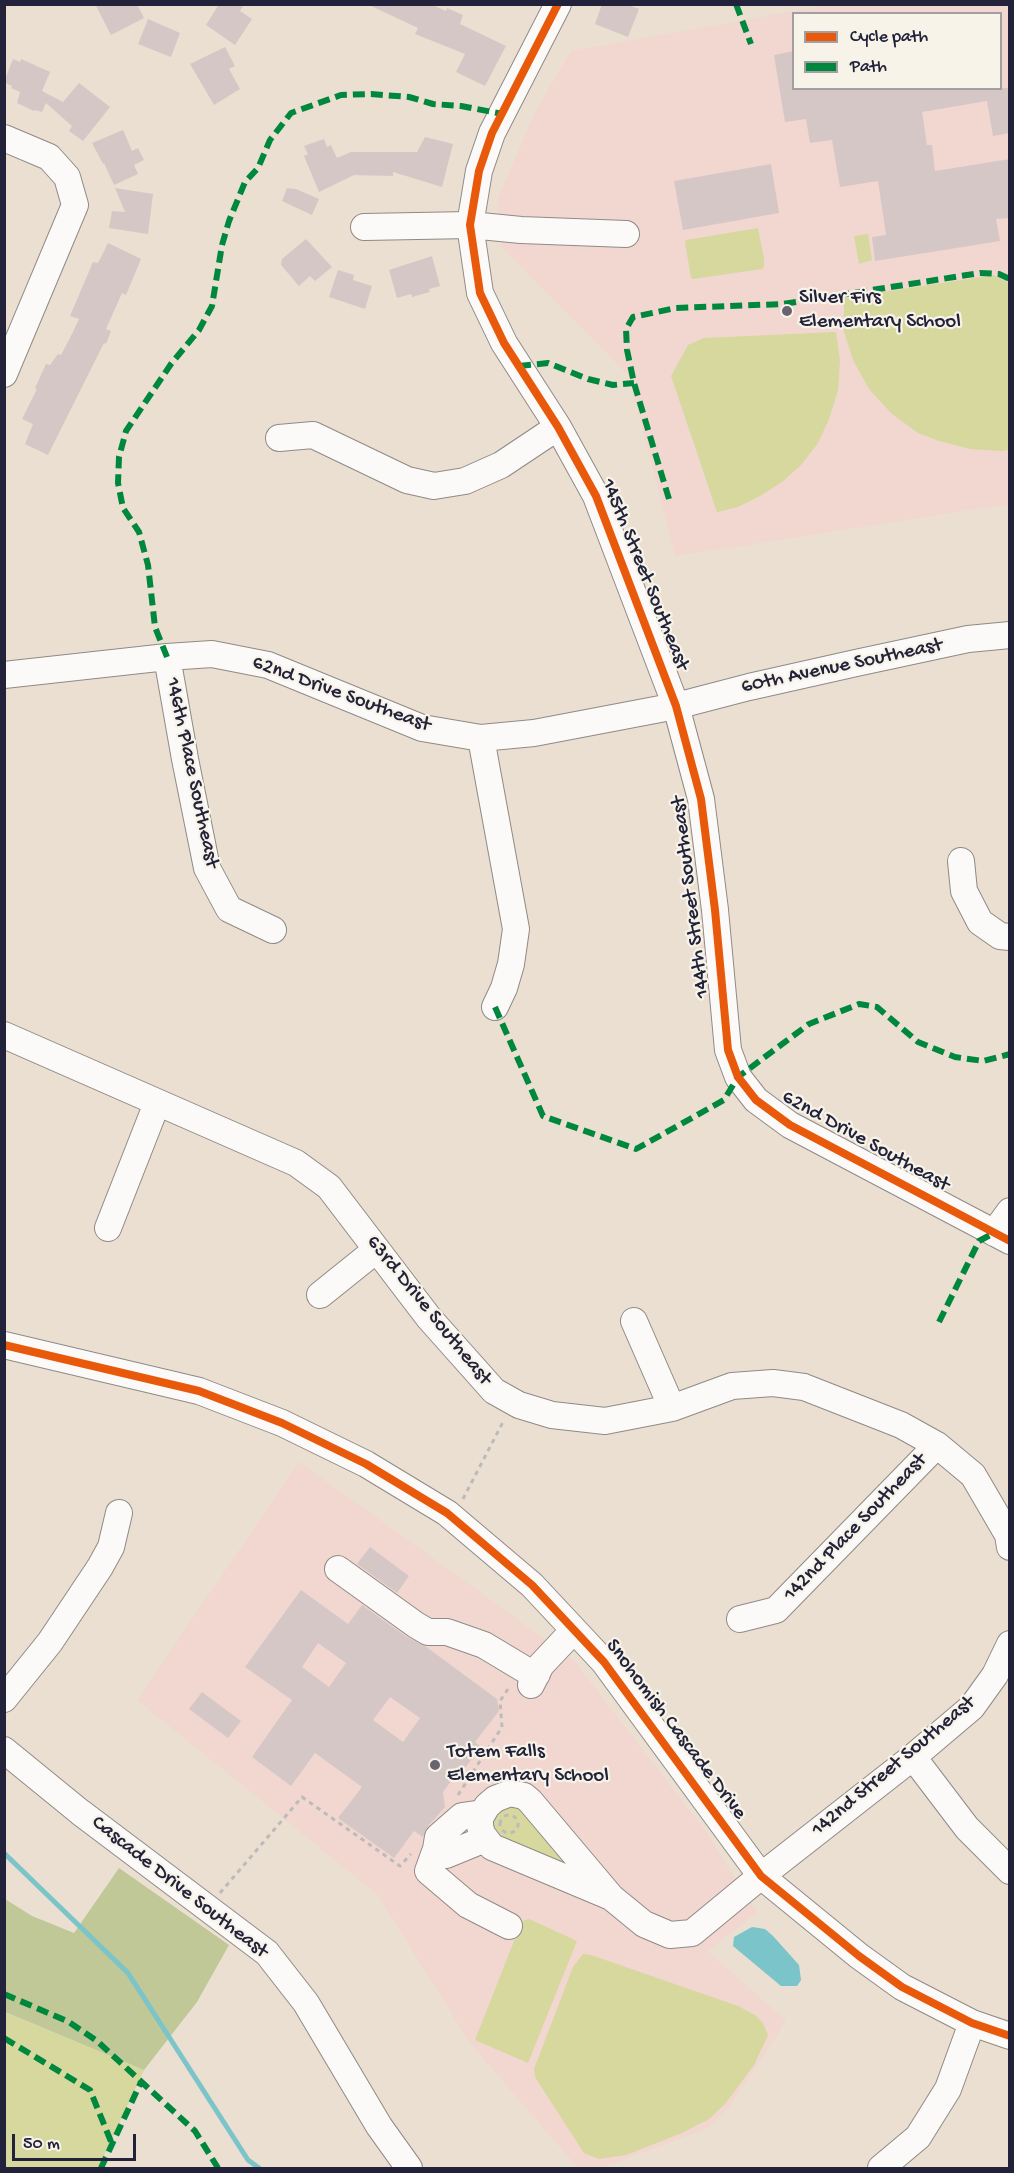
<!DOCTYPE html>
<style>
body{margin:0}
#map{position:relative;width:1014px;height:2173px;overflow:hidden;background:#eadfd0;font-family:"Gochi Hand",sans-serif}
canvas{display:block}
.frame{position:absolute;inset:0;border:6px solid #22223b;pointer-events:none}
.legend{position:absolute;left:792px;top:12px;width:210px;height:78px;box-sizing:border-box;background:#f7f3e8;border:2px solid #a29fa3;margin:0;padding:8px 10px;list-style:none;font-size:18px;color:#22223b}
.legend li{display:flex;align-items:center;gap:12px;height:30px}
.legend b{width:30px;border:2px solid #a29fa3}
.scale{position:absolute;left:12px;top:2134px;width:124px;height:27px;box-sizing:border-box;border:3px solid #22223b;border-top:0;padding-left:8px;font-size:18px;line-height:21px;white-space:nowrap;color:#22223b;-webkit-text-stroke:4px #f7f3e8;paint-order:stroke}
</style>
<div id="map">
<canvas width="1014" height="2173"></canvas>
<div class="frame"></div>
<ul class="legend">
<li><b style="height:8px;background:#e8590c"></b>Cycle path</li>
<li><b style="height:8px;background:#00873e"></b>Path</li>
</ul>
<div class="scale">50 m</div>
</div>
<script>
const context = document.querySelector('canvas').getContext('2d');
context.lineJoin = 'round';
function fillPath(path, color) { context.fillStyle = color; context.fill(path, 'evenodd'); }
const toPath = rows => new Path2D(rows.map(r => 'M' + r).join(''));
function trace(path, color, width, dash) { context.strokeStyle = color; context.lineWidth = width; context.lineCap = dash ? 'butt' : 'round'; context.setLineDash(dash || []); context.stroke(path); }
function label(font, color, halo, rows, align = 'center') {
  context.font = font + ' "Gochi Hand",sans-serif'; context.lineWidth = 4.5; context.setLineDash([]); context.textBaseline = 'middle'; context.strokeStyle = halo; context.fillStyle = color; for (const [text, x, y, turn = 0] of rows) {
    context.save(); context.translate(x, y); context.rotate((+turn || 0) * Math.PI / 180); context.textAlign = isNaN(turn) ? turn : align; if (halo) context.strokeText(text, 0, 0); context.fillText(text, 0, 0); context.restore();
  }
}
fillPath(toPath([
 [829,5,1009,5,1009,504,675,556,629,376,501,246,497,201,536,110,571,51],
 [794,14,1000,14,1000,88,794,88],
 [299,1462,472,1586,574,1661,704,1829,757,1912,708,1951,786,2021,728,2109,708,2128,613,2164,596,2168,578,2168,470,2043,378,1895,137,1700]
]), '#f1d7d0');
fillPath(toPath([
 [758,228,764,259,764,266,762,269,693,279,691,278,685,242,686,240],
 [868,234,872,260,859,264,854,236],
 [994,275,1010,284,1009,450,1001,451,970,449,939,441,918,433,892,414,869,389,853,360,844,332,844,298],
 [836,332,840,361,838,390,829,419,818,443,801,465,782,482,760,496,738,507,717,512,671,376,688,345,704,338],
 [512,1805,521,1809,566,1864,499,1840,490,1826,495,1812],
 [529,1919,577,1941,528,2063,475,2040,522,1921],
 [583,1954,591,1955,738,2006,755,2015,763,2023,768,2035,754,2065,725,2104,709,2119,682,2133,626,2155,599,2159,584,2153,535,2077,534,2069,573,1967],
 [4,2012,144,2070,98,2168,5,2168]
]), '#d6d89d');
fillPath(toPath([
 [119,1868,229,1945,197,2002,144,2070,5,2012,5,1899,32,1916,74,1933]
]), '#bfc896');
fillPath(toPath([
 [752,1927,765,1929,773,1936,799,1965,801,1980,797,1986,781,1986,733,1946,734,1937]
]), '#7bc4c9');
trace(toPath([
 [4,1853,128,1973,248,2160,259,2168]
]), '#7bc4c9', 5);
fillPath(toPath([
 [95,4,137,4,144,18,111,35],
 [219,4,244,4,240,11,252,19,235,45,206,25],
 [367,4,430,4,446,11,447,8,463,15,460,24,506,46,485,86,456,72,465,54,415,34,418,28],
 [602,4,626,4,639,9,628,37,595,24],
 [148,19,180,33,171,57,138,44],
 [225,47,235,66,229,69,240,89,214,105,190,64],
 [794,51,794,88,1010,88,1010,133,993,136,987,101,922,112,927,145,932,145,935,171,1010,159,1010,218,996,219,1000,241,875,261,872,237,886,235,878,181,840,187,832,140,810,143,806,119,785,122,774,55],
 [13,59,20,62,21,59,50,72,42,91,63,102,79,83,110,107,83,141,69,131,72,126,46,103,42,112,35,110,34,111,17,103,20,92,11,88,12,86,4,82],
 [123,130,132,151,138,148,144,160,134,165,138,174,114,185,104,163,103,164,92,143],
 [425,137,453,144,442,187,393,172,393,176,354,175,319,192,304,156,308,154,304,146,324,139,327,147,331,145,337,158,351,152,417,152],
 [771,164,779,213,683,230,674,181],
 [115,188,153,194,148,234,109,228,112,211,125,212],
 [287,188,296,189,319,199,312,215,282,201],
 [306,239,332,267,315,281,310,276,299,286,281,265,282,259],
 [108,243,141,259,126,295,122,293,106,329,111,331,106,344,104,343,48,455,25,444,33,424,22,419,37,389,35,388,46,364,50,365,58,354,61,355,73,332,79,319,70,316,93,262,98,263],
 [432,256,440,286,429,289,430,292,412,297,411,294,397,298,389,270],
 [338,270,354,275,353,280,372,286,365,309,329,297],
 [370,1547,409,1576,397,1593,357,1564],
 [301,1590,348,1624,362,1605,407,1637,425,1646,497,1699,499,1711,475,1742,481,1747,465,1768,460,1769,443,1792,445,1807,428,1826,423,1837,414,1831,394,1858,338,1818,362,1787,315,1753,291,1786,252,1757,292,1700,245,1667],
 [318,1643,346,1663,329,1687,302,1667],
 [390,1697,420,1718,403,1742,373,1720],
 [202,1692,241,1721,228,1738,189,1709]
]), '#d6c7c7');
const minor = toPath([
 [558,4,492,133,479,171,470,225,480,293,504,343,558,427,596,496,676,706,701,799,715,910,728,1050,738,1077,756,1100,790,1125,1010,1241],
 [4,138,49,157,67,177,75,205,4,374],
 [364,227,470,225,521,230,626,234],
 [279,438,313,435,407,480,434,486,465,481,501,465,558,427],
 [167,657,185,759,207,868,229,909,273,930],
 [4,675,167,657,212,654,268,665,422,728,481,738,534,733,676,706,749,687,856,663,968,639,1010,635],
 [481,738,516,929,511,964,504,988,495,1007],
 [961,861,964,891,980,922,1000,936,1010,937],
 [4,1035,296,1163,329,1187,429,1318,494,1391,519,1405,552,1415,605,1421,672,1408,732,1386,773,1383,804,1387,901,1425,937,1445,973,1475,1008,1535,1010,1547],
 [108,1228,157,1103],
 [994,1233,1010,1211],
 [320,1295,376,1250],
 [634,1321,672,1408],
 [4,1345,199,1391,282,1423,366,1464,447,1513,532,1585,604,1662,761,1876,859,1956,902,1987,972,2023,1010,2036],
 [338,1569,416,1625,428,1632,447,1632,484,1645,524,1669,537,1674],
 [740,1619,776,1610,937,1445],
 [531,1685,541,1665,574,1630],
 [4,1699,50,1642,100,1567,111,1547,119,1513],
 [4,1750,80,1812,267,1953,306,2003,379,2126,409,2168],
 [913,1757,967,1828,1010,1871],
 [483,1813,462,1816,438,1837,436,1849,446,1855,485,1839],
 [436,1849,428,1871,468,1905,509,1926],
 [611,1897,492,1847,482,1834,480,1826,480,1818,487,1806,495,1799,510,1793,524,1796,530,1801,611,1897,644,1924,670,1935,692,1933,761,1876,913,1757,972,1707,995,1675,1010,1644],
 [881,2168,918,2137,948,2089,972,2023]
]);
trace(minor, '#8f8a86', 28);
trace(toPath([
 [463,1499,504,1420],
 [458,1795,502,1727,500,1701,510,1686],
 '500 1824a9 9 0 1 1 18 0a9 9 0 1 1-18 0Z',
 [220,1893,302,1797,400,1866,411,1854]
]), '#bdbabb', 3, [4.5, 4.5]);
trace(minor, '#fcfaf8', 26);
trace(toPath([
 [736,4,751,44],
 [519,366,548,363,588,379,613,385,634,383],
 [669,499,634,383,627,350,626,329,633,317,676,308,783,304,980,273,999,274,1010,279],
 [167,657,155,627,148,565,139,532,123,508,118,483,119,457,126,431,171,364,199,330,212,306,222,245,229,221,245,182,258,168,270,140,291,113,341,95,371,94,409,97,433,104,461,106,503,114],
 [495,1007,543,1116,636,1149,724,1100,738,1077,809,1024,859,1004,877,1007,918,1042,955,1057,983,1061,1010,1054],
 [939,1322,979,1241,994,1233],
 [4,1994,69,2022,97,2041,195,2131,218,2168],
 [4,2038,90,2090,112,2144],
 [101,2168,141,2082]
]), '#00873e', 6, [12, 6]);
trace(toPath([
 [558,4,492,133,479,171,470,225,480,293,504,343,558,427,596,496,676,706,701,799,715,910,728,1050,738,1077,756,1100,790,1125,1010,1241],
 [4,1345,199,1391,282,1423,366,1464,447,1513,532,1585,604,1662,761,1876,859,1956,902,1987,972,2023,1010,2036]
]), '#e8590c', 8);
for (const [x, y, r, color] of [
 [787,311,6,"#68646f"],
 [435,1765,6,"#68646f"]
]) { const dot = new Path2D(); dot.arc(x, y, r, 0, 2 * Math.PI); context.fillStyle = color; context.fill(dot); trace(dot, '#f7f3e8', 2); }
label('21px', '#22223b', '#f7f3e8', [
 ["Silver Firs",799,299],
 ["Elementary School",799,323],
 ["Totem Falls",447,1753],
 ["Elementary School",447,1777]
], 'left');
label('21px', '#22223b', '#f7f3e8', [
 ["145th Street Southeast",644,575,68],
 ["60th Avenue Southeast",842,667,-12],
 ["62nd Drive Southeast",341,695,20],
 ["146th Place Southeast",191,773,78],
 ["144th Street Southeast",692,897,-97],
 ["62nd Drive Southeast",865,1142,29],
 ["63rd Drive Southeast",428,1311,51],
 ["142nd Place Southeast",856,1528,-46],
 ["Snohomish Cascade Drive",675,1730,53],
 ["142nd Street Southeast",894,1767,-40],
 ["Cascade Drive Southeast",179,1888,38]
]);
</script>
